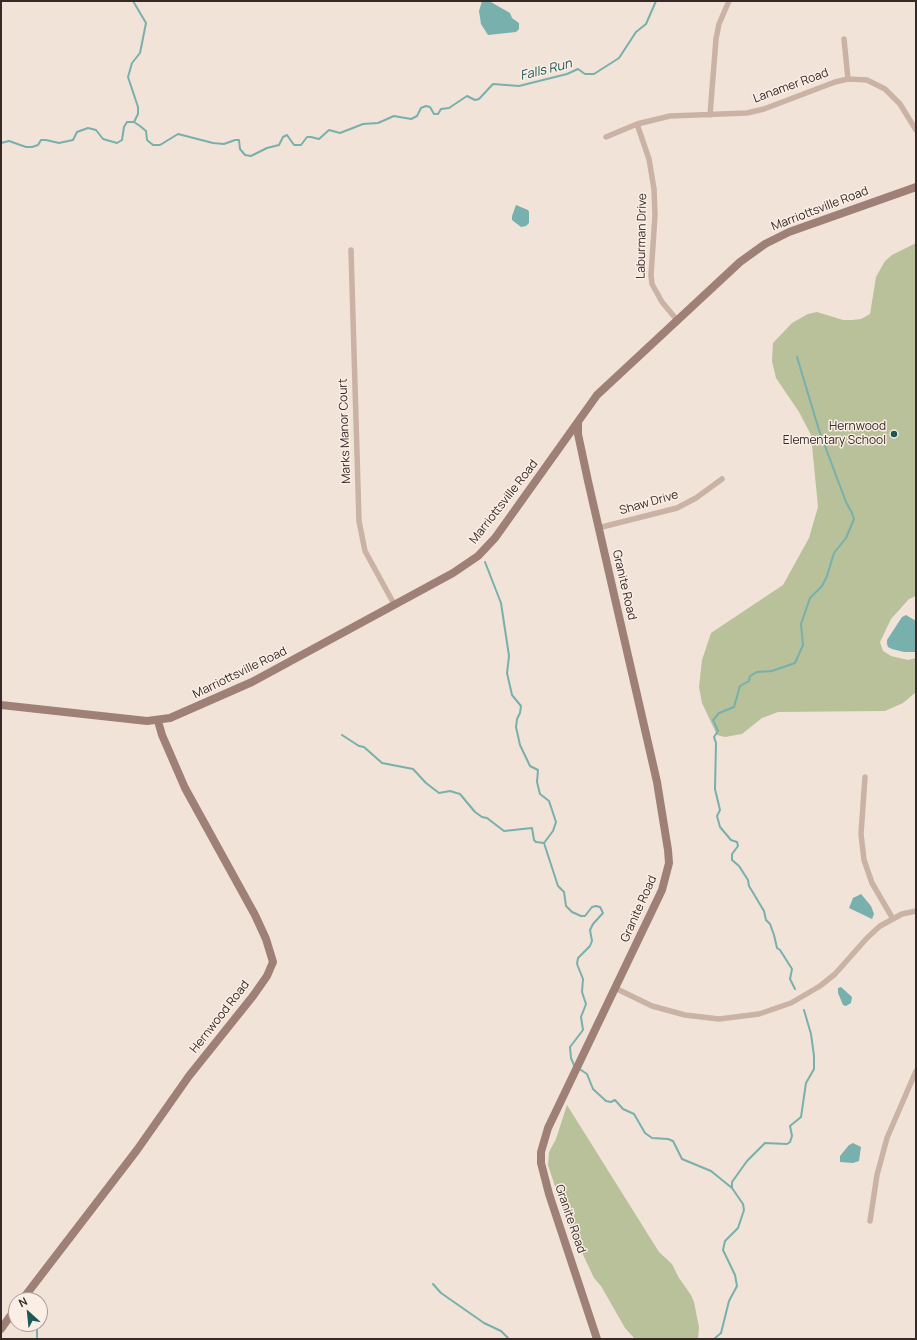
<!DOCTYPE html>
<style>
body{margin:0}
#map{position:relative;width:917px;height:1340px;overflow:hidden;background:#f2e3d9;font-family:Manrope,sans-serif}
canvas{display:block}
.frame{position:absolute;inset:0;border:2px solid #362926;pointer-events:none}
.north{position:absolute;left:8px;top:1292px;width:40px;height:40px;box-sizing:border-box;background:#faeee5;border:1px solid #ac9f99;border-radius:50%;rotate:333deg;font-size:11px;font-weight:700;line-height:16px;text-align:center;color:#362926}
.north::after{content:'';display:block;margin:auto;width:14px;height:18px;background:#1b5856;clip-path:polygon(50% 0,100% 100%,50% 72%,0 100%)}
</style>
<div id="map">
<canvas width="917" height="1340"></canvas>
<div class="frame"></div>
<div class="north">N</div>
</div>
<script>
const context = document.querySelector('canvas').getContext('2d');
context.lineJoin = 'round';
function fillPath(path, color) { context.fillStyle = color; context.fill(path, 'evenodd'); }
const toPath = rows => new Path2D(rows.map(r => 'M' + r).join(''));
function trace(path, color, width, dash) { context.strokeStyle = color; context.lineWidth = width; context.lineCap = dash ? 'butt' : 'round'; context.setLineDash(dash || []); context.stroke(path); }
function label(font, color, halo, rows, align = 'center') {
  context.font = font + ' Manrope,sans-serif'; context.lineWidth = 3; context.setLineDash([]); context.textBaseline = 'middle'; context.strokeStyle = halo; context.fillStyle = color; for (const [text, x, y, turn = 0] of rows) {
    context.save(); context.translate(x, y); context.rotate((+turn || 0) * Math.PI / 180); context.textAlign = isNaN(turn) ? turn : align; if (halo) context.strokeText(text, 0, 0); context.fillText(text, 0, 0); context.restore();
  }
}
fillPath(toPath([
 [916,243,916,596,909,599,891,619,880,642,883,651,891,656,908,660,916,658,916,692,903,703,885,711,778,712,762,718,742,734,725,737,717,735,702,703,699,687,702,660,711,633,783,585,809,538,818,507,811,435,799,412,776,378,772,361,773,343,792,323,808,314,817,312,843,320,852,320,861,319,870,314,876,277,885,261,892,255],
 [567,1105,659,1252,672,1264,679,1278,691,1295,694,1302,699,1327,698,1339,635,1339,625,1328,601,1286,594,1278,564,1214,548,1165,549,1152,556,1139]
]), '#b8c199');
fillPath(toPath([
 [482,1,489,1,510,13,512,18,519,23,519,29,516,32,488,35,481,24,479,11],
 [516,205,528,210,529,212,529,223,526,226,521,227,512,220,512,216],
 [906,615,916,621,916,652,904,652,892,649,888,647,887,644,887,640,902,617],
 [861,894,871,906,874,914,872,919,849,908,853,898],
 [841,987,852,997,851,1003,846,1006,843,1005,838,993,838,988],
 [853,1143,861,1147,859,1161,853,1163,840,1162,840,1156,849,1145]
]), '#77b0ac');
trace(toPath([
 [133,1,146,23,140,53,132,63,128,77,138,107,138,114,134,122],
 [1,143,9,141,26,147,32,147,38,145,41,140,46,140,59,143,73,140,77,132,88,128,96,130,103,139,117,143,122,140,124,127,127,122,134,122,140,126,146,131,147,140,153,145,160,145,178,134,213,143,224,144,235,140,239,140,240,149,245,155,251,156,267,148,279,145,283,137,287,135,294,145,301,145,307,137,311,137,319,139,329,130,340,133,363,124,378,123,394,116,411,119,417,116,421,108,426,106,430,107,434,114,438,114,441,109,449,108,467,96,475,100,479,99,493,84,519,86,567,74,578,69,585,74,594,74,619,58,636,32,646,24,656,1],
 [485,562,501,603,509,656,507,673,512,695,521,706,520,713,517,719,516,727,520,745,530,766,538,770,537,782,540,794,549,801,556,822,553,831,544,843,558,886,564,892,566,906,572,912,581,916,585,916,592,907,596,906,600,907,603,913,593,924,590,930,592,941,590,946,578,958,577,964,583,979,582,992,586,1004,581,1017,583,1030,570,1047,571,1058,574,1065],
 [342,735,359,746,364,747,382,763,413,769,426,783,439,793,450,791,460,794,475,812,482,817,487,818,504,831,532,828,534,840,536,842,544,843],
 [795,989,790,979,792,969,780,950,777,948,774,935,770,924,766,920,764,911,749,886,748,880,739,866,732,860,732,854,738,846,737,842,731,840,720,827,717,816,720,810,715,789,716,743,714,737,718,731,713,720,719,713,734,707,740,686,749,681,750,676,757,672,772,671,795,663,803,645,801,624,810,598,822,586,827,576,834,553,846,538,854,519,852,513,846,502,819,430,797,357],
 [581,1070,587,1074,593,1089,606,1101,611,1102,615,1100,623,1109,634,1114,645,1133,652,1138,668,1139,673,1141,682,1159,711,1171,732,1188],
 [433,1284,441,1293,484,1323,501,1331,509,1339],
 [37,1328,37,1339],
 [714,1339,721,1333,729,1301,737,1286,735,1275,723,1250,725,1241,738,1228,744,1210,743,1204,732,1188,732,1182,747,1161,765,1143,787,1144,790,1142,792,1136,790,1126,801,1117,806,1083,814,1069,814,1056,811,1034,804,1010]
]), '#77b0ac', 2);
trace(toPath([
 [844,39,848,79],
 [710,115,716,39,719,24,729,1],
 [637,124,649,159,654,189,655,215,651,275,652,284,662,302,677,320],
 [606,137,637,124,670,116,747,113,764,109,835,82,848,79,867,80,885,89,900,104,916,130],
 [351,250,359,521,365,551,394,604],
 [598,528,677,508,696,498,722,479],
 [865,777,861,834,864,860,872,883,893,919],
 [615,988,652,1006,685,1015,719,1019,759,1014,791,1003,820,986,835,974,867,938,880,926,902,914,916,911],
 [870,1221,877,1175,887,1138,916,1071]
]), '#cab2a5', 5.5);
trace(toPath([
 [578,423,578,434,588,481,657,782,668,850,669,863,662,890,548,1128,541,1152,541,1163,549,1194,597,1339],
 [1,705,147,721,170,718,252,682,453,573,478,556,495,538,597,395,740,262,765,244,789,232,916,187],
 [22,1300,137,1150,189,1076,253,996,267,976,273,962,266,939,255,915,185,788,162,735,158,721],
 [1,1329,16,1308]
]), '#9e8076', 8);
for (const [x, y, r, color] of [
 [894,434,4,"#1b5856"]
]) { const dot = new Path2D(); dot.arc(x, y, r, 0, 2 * Math.PI); context.fillStyle = color; context.fill(dot); trace(dot, '#faeee5', 1.5); }
label('12px', '#362926', '#faeee5', [
 ["Lanamer Road",791,86,-20],
 ["Marriottsville Road",820,209,-21],
 ["Laburman Drive",642,236,-89],
 ["Marks Manor Court",345,431,-92],
 ["Marriottsville Road",504,502,-52],
 ["Shaw Drive",649,503,-16],
 ["Granite Road",624,585,77],
 ["Marriottsville Road",240,673,-26],
 ["Granite Road",639,909,-66],
 ["Hernwood Road",220,1017,-52],
 ["Granite Road",570,1219,71]
]);
label('12px', '#362926', '#faeee5', [
 ["Hernwood",886,427],
 ["Elementary School",886,441]
], 'right');
label('italic 13px', '#1b5856', '#faeee5', [
 ["Falls Run",546,70,-14]
]);
</script>
